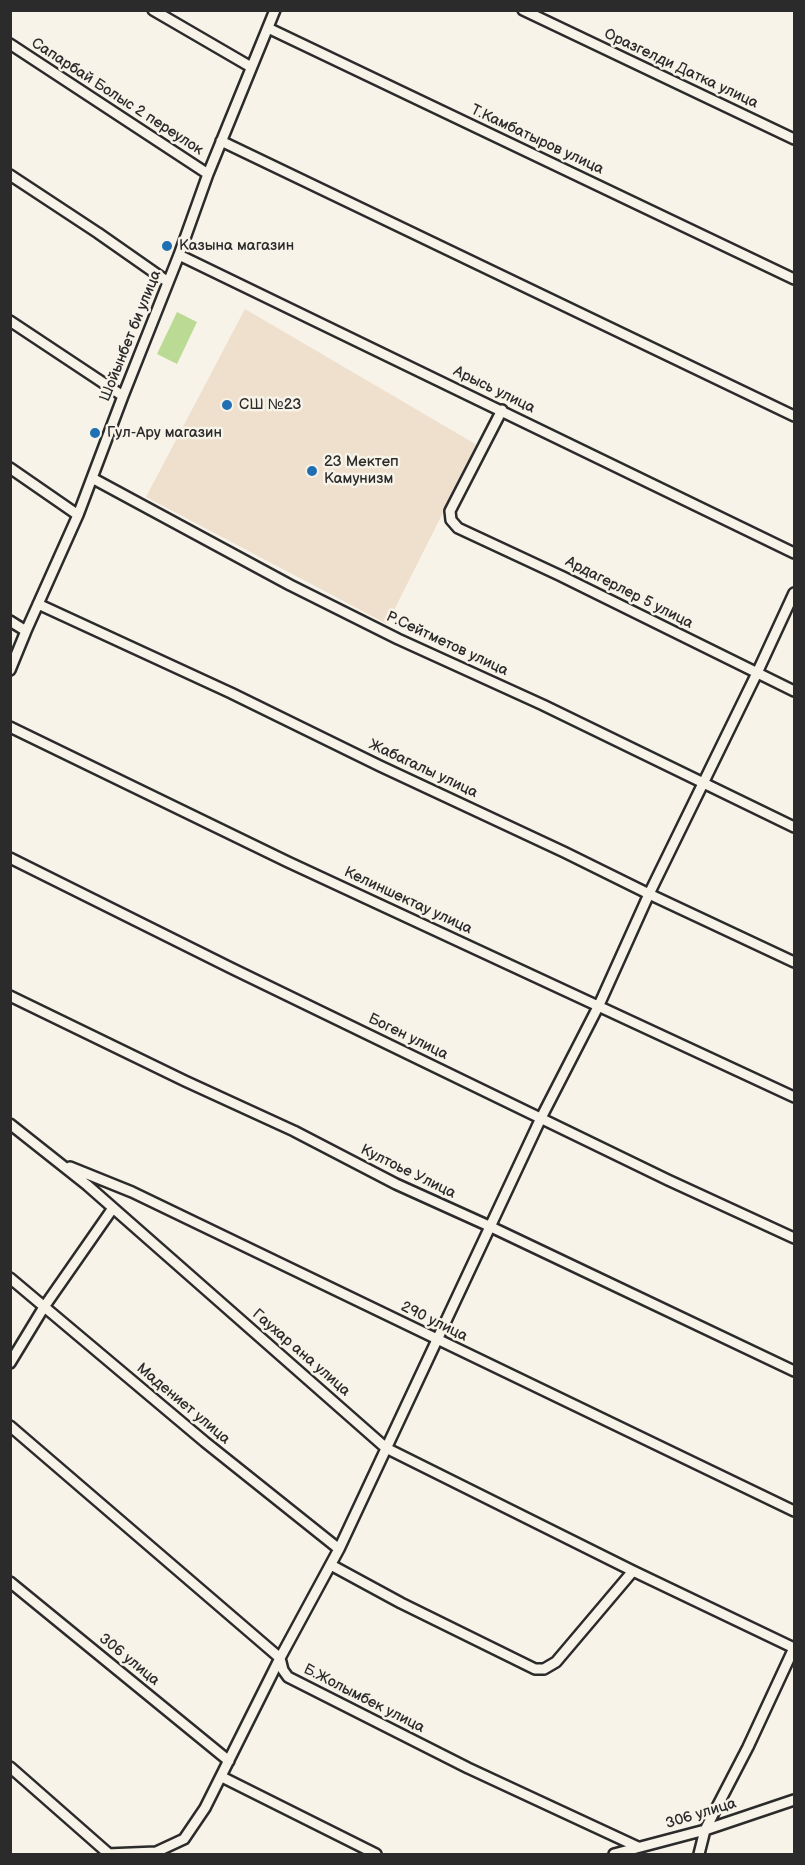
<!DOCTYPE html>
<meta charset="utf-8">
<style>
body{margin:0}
#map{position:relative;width:805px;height:1865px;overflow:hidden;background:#f7f3e8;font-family:"Balsamiq Sans",sans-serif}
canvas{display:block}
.frame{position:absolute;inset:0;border:12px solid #2b2b2b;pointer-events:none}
</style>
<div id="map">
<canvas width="805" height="1865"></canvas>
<div class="frame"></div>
</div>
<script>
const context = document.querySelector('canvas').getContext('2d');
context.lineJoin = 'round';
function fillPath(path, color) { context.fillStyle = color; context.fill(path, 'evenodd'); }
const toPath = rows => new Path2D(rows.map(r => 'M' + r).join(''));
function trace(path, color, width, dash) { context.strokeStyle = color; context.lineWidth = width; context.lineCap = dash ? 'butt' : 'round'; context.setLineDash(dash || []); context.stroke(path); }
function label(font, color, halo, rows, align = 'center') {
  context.font = font + ' "Balsamiq Sans",sans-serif'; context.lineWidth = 5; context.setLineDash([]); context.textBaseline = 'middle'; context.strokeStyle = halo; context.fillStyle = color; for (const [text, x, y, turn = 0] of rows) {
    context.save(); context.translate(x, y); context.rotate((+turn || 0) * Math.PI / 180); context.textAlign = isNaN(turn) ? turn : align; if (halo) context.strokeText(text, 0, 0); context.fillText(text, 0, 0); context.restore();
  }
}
fillPath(toPath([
 [245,309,477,445,387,624,146,497]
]), '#efdfcd');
fillPath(toPath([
 [177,312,197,322,177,364,157,354]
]), '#bbdb95');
const minor = toPath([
 [153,10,251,67],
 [523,10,794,139],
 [268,28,794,279],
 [10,44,208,174],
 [221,141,794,416],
 [10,175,98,233,168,282],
 [179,255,794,553],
 [10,321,123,396],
 [502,410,450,511,451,520,458,528,561,576,794,691],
 [10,468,78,515],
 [92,478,290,585,398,639,543,705,794,827],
 [38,604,231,693,380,766,564,852,649,894,794,962],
 [10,621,26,631],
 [10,670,26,631,78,515,123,396,179,255,208,174,275,10],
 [10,727,288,862,794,1097],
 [10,858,233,969,668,1180,794,1238],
 [10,996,185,1081,294,1131,396,1184,489,1226,794,1371],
 [10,1124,87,1185,386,1448,633,1571,794,1648],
 [70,1167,132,1192,794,1511],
 [10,1278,205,1442,339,1549],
 [10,1363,44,1307,113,1208],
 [10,1426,280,1658,283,1670,288,1677,468,1768,638,1847],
 [331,1565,401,1603,535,1669,544,1669,556,1662,633,1571],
 [10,1582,229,1761],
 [10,1767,109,1854],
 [222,1777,376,1854],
 [107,1854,156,1852,184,1839,205,1808,280,1658,339,1549,541,1118,599,1005,649,894,757,673,794,593],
 [614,1854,705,1830,794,1800],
 [699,1854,705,1830,748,1747,794,1648]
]);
trace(minor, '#2b2b2b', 14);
trace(minor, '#f7f3e8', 9);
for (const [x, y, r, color] of [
 [167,246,6,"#1f6fb2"],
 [227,405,6,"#1f6fb2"],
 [95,433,6,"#1f6fb2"],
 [312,471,6,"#1f6fb2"]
]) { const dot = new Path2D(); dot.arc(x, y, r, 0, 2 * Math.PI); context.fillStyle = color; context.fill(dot); trace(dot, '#f7f3e8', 2); }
label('15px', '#2b2b2b', '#f7f3e8', [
 ["Оразгелди Датка улица",681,69,25],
 ["Сапарбай Болыс 2 переулок",117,97,33],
 ["Т.Камбатыров улица",537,140,25],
 ["Шойынбет би улица",131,336,-68],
 ["Арысь улица",494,390,26],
 ["Ардагерлер 5 улица",629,593,27],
 ["Р.Сейтметов улица",447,644,25],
 ["Жабагалы улица",423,769,25],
 ["Келиншектау улица",408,901,25],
 ["Боген улица",408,1037,26],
 ["Култоье Улица",408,1172,26],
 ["290 улица",434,1322,26],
 ["Гаухар ана улица",301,1353,41],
 ["Мадениет улица",183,1404,40],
 ["306 улица",129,1660,39],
 ["Б.Жолымбек улица",364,1699,27],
 ["306 улица",701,1814,-17]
]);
label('15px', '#2b2b2b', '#f7f3e8', [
 ["Казына магазин",179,246],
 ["СШ №23",239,405],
 ["Гул-Ару магазин",107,433],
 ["23 Мектеп",324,462],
 ["Камунизм",324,479]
], 'left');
</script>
